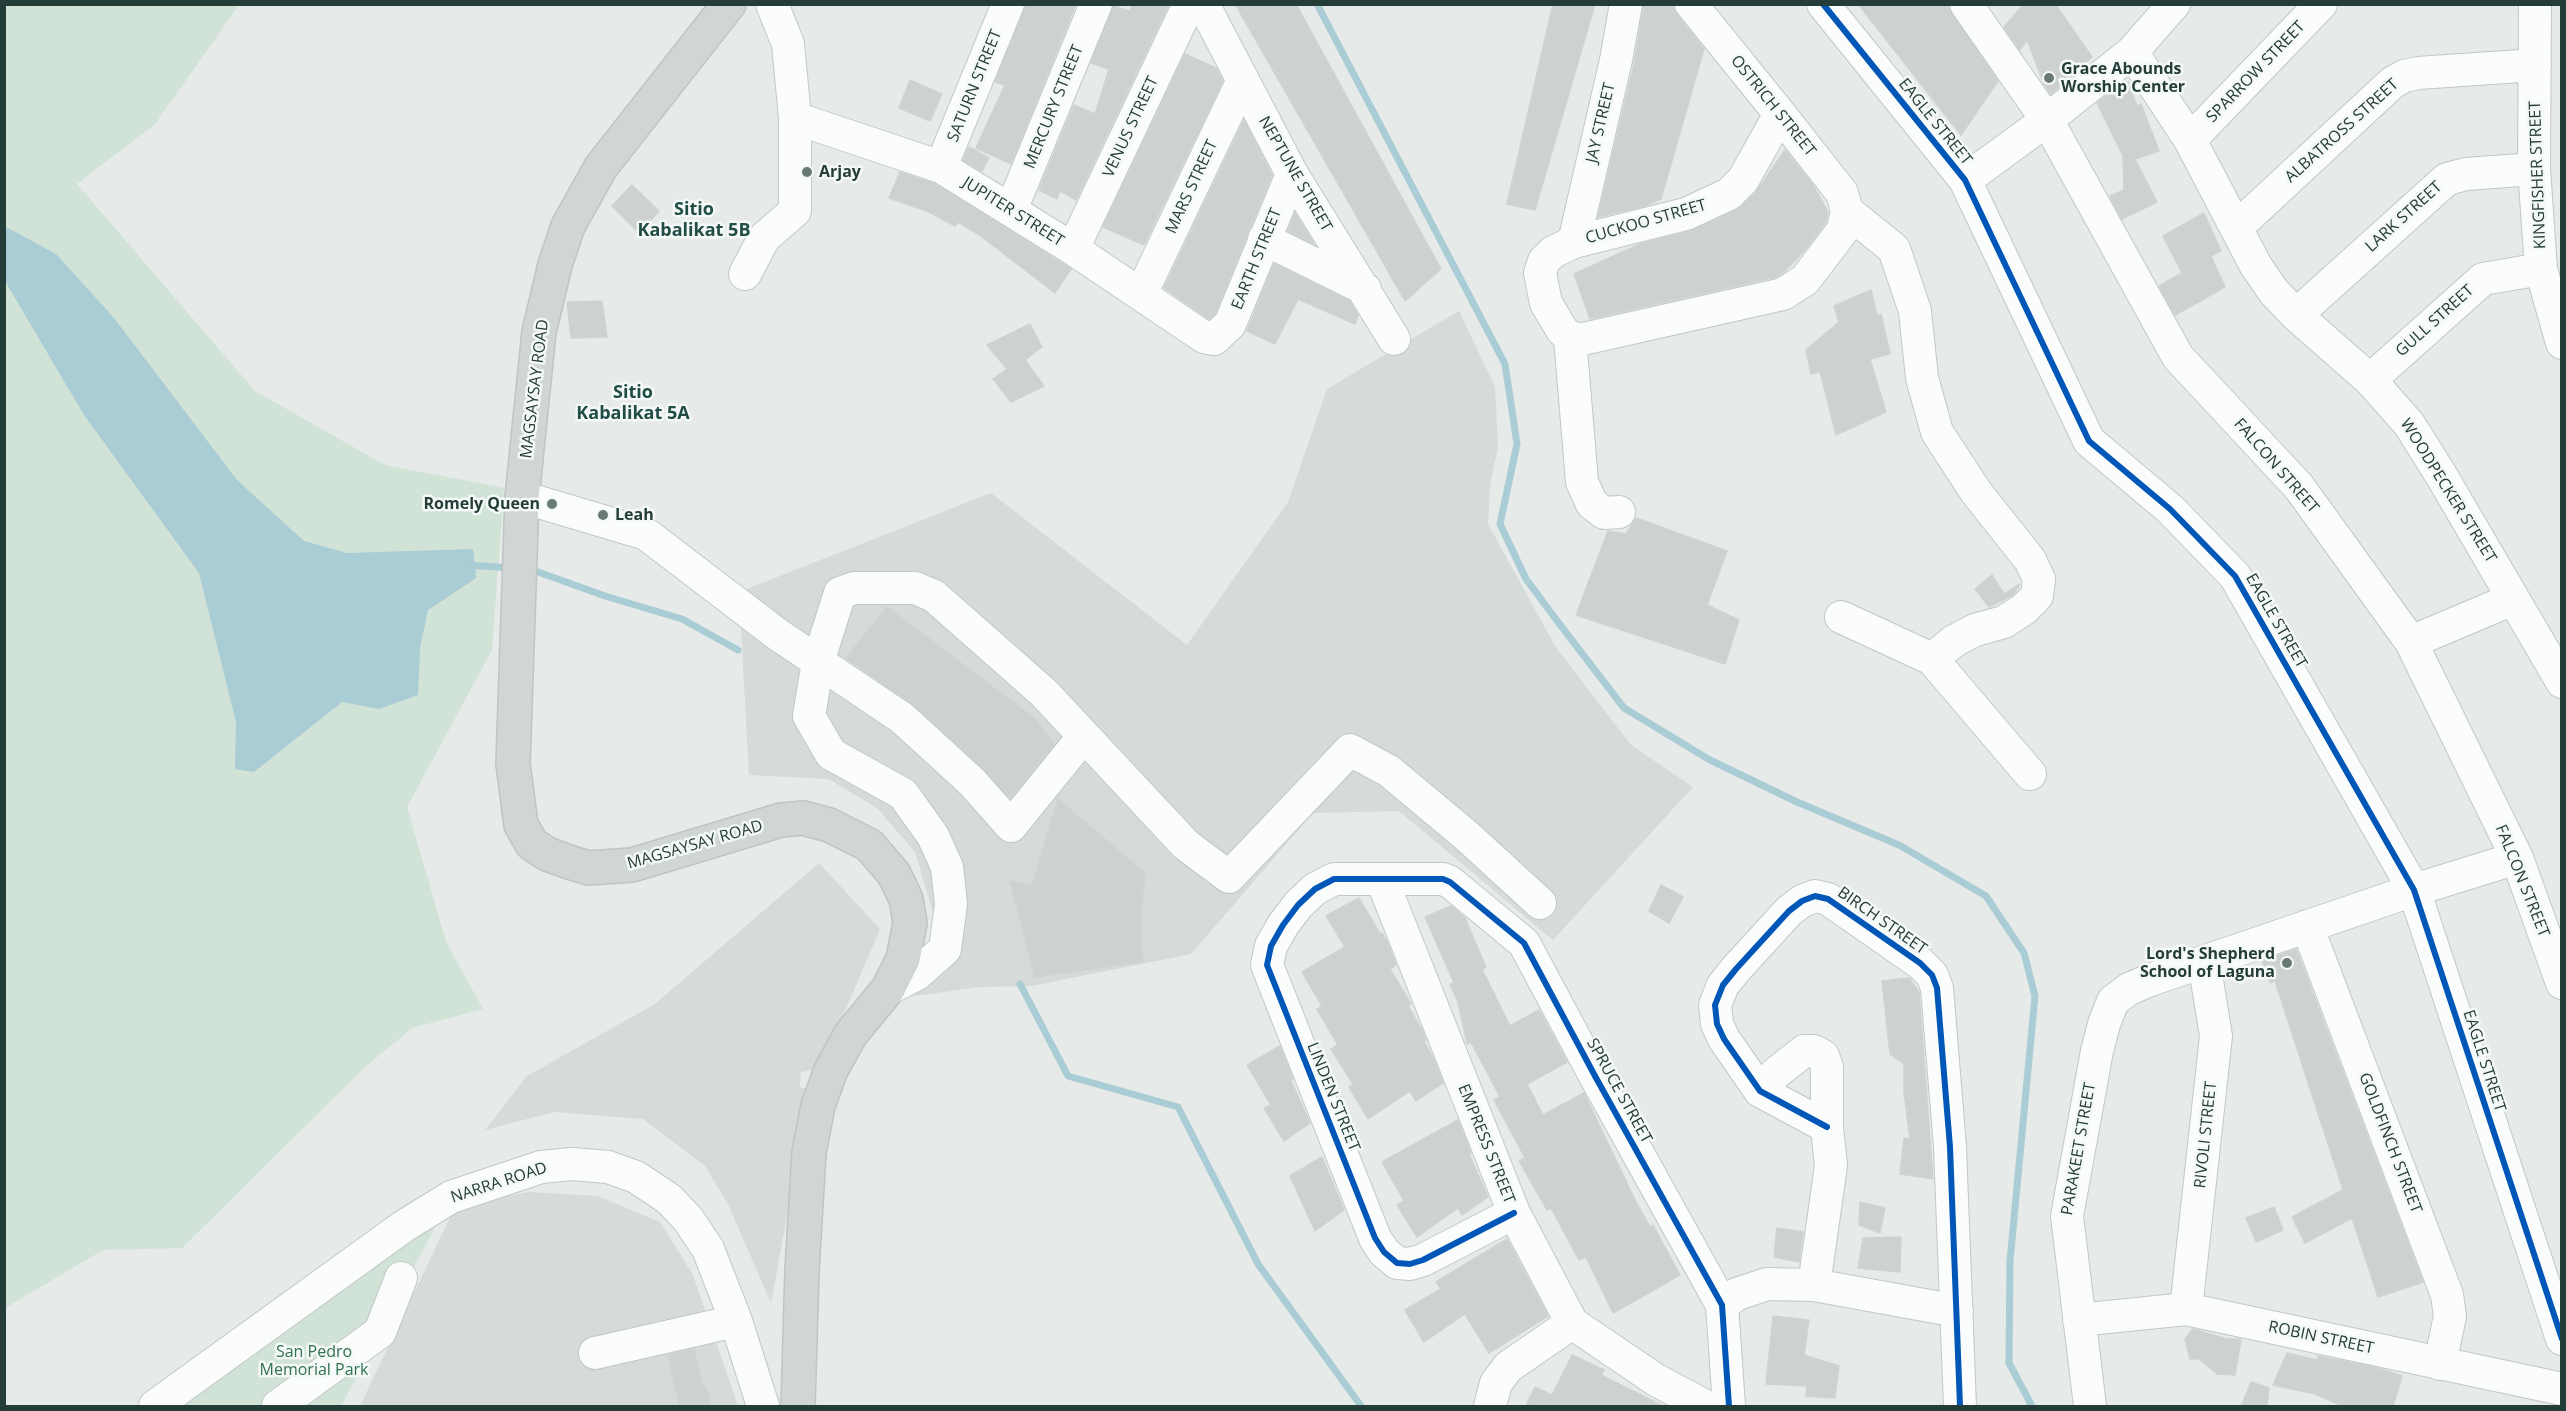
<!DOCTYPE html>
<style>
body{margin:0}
#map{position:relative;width:2566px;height:1411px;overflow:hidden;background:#e6eae8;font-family:"Open Sans",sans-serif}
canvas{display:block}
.frame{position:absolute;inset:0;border:6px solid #253d38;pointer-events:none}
</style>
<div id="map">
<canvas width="2566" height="1411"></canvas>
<div class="frame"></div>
</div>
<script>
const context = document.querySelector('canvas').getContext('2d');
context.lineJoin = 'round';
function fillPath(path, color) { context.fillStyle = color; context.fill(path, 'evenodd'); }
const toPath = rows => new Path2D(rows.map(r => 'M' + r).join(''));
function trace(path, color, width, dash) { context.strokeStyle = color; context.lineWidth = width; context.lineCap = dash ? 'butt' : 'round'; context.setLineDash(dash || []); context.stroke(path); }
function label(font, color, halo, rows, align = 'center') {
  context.font = font + ' "Open Sans",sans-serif'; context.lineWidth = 5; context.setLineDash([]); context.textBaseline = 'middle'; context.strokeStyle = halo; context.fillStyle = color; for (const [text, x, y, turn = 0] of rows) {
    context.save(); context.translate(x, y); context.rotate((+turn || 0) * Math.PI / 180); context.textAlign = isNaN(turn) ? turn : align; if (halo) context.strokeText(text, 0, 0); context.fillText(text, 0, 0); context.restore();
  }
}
fillPath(toPath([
 [1459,311,1495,387,1498,447,1490,485,1488,524,1555,646,1631,745,1693,787,1553,940,1399,811,1313,813,1191,954,1031,986,980,987,907,997,938,930,915,852,878,809,829,779,749,775,739,592,991,493,1187,645,1288,502,1327,389],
 [819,863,880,929,820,1069,801,1072,800,1087,810,1090,771,1303,728,1204,705,1166,643,1119,554,1112,485,1130,527,1076,655,1004],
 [529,1192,598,1196,660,1222,693,1275,738,1406,360,1406,456,1205]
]), '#d4dbd8');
fillPath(toPath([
 [4,5,239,5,155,124,77,184,255,391,385,465,504,488,492,650,407,807,446,942,483,1009,412,1028,364,1068,182,1248,103,1250,5,1308],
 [442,1214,341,1406,175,1406]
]), '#d1e2d7');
fillPath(toPath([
 [4,226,56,254,114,318,237,480,304,541,347,553,473,549,476,578,428,610,420,648,418,695,379,709,342,702,254,772,235,769,236,722,199,573,84,415,5,281]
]), '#aaccd5');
trace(toPath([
 [1317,4,1505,364,1517,444,1500,524,1526,579,1561,626,1624,708,1710,760,1797,802,1899,845,1986,896,2024,953,2035,996,2010,1261,2009,1363,2032,1406],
 [468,565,510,568],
 [527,568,605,596,682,619,738,650],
 [1020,984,1068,1076,1178,1107,1258,1264,1361,1406]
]), '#aaccd5', 7);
const building = toPath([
 [1026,4,1076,4,1011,164,976,148,1005,85,995,82,1026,4],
 [1133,4,1169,4,1076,200,1060,191,1057,199,1039,190,1074,105,1095,114,1109,69,1091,63,1113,6,1130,11,1133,4],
 [1235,4,1296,4,1441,269,1405,301,1235,4],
 [1553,4,1595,4,1535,210,1507,204,1553,4],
 [1644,4,1672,4,1677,15,1704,49,1661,199,1645,206,1598,217,1634,64,1644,4],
 [1858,4,1946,4,1949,8,1998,81,1961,135,1858,4],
 [2024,4,2055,4,2092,57,2051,94,2044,84,2027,40,2020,50,2004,27,2024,4],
 [1185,54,1216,68,1223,81,1144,245,1103,227,1185,54],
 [910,80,942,94,930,121,899,108,910,80],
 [2128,82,2137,106,2141,104,2159,151,2135,159,2157,202,2122,219,2110,196,2124,190,2123,156,2097,103,2117,87,2128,82],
 [1244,120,1272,175,1215,314,1209,319,1164,288,1244,120],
 [969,147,989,158,982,171,963,160,969,147],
 [1785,150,1813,185,1828,212,1826,222,1806,249,1784,272,1776,277,1590,319,1574,274,1640,244,1691,231,1737,210,1756,192,1785,150],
 [900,172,933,183,1071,269,1055,293,978,234,958,222,955,226,929,212,889,198,900,172],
 [632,185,659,211,639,233,612,206,632,185],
 [1295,213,1314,244,1288,231,1295,213],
 [2204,213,2221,251,2211,256,2225,287,2175,315,2159,286,2182,273,2163,236,2204,213],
 [1274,264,1350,301,1358,315,1355,324,1298,299,1275,344,1247,331,1274,264],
 [1871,290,1877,316,1881,314,1890,354,1870,359,1886,412,1836,435,1820,371,1811,374,1806,350,1839,322,1834,306,1871,290],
 [602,301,607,337,571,338,567,302,602,301],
 [1030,324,1042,347,1025,360,1044,386,1011,402,993,379,1007,369,987,345,1030,324],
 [1636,518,1727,551,1707,605,1739,620,1725,664,1576,615,1608,531,1626,534,1636,518],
 [1992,575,2004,594,2020,584,2013,595,1989,607,1975,589,1992,575],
 [887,607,1035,719,1054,744,1010,798,984,769,914,705,846,658,887,607],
 [1058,799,1145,873,1141,911,1142,962,1035,977,1010,881,1032,886,1058,799],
 [1661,885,1683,897,1669,923,1649,911,1661,885],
 [1359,898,1380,934,1382,933,1387,941,1396,965,1390,969,1411,1004,1408,1006,1422,1030,1426,1040,1424,1042,1433,1057,1443,1083,1416,1101,1410,1091,1368,1119,1349,1087,1353,1084,1331,1049,1338,1045,1317,1009,1322,1006,1302,972,1345,947,1326,916,1359,898],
 [1451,906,1465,918,1486,967,1482,969,1510,1026,1539,1010,1567,1062,1527,1084,1543,1115,1584,1093,1635,1200,1650,1227,1653,1225,1680,1275,1613,1313,1586,1257,1579,1260,1551,1208,1547,1210,1519,1161,1525,1158,1494,1100,1500,1097,1471,1042,1467,1044,1458,1002,1450,984,1454,983,1425,917,1451,906],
 [2296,949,2423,1282,2378,1297,2352,1218,2305,1243,2292,1217,2343,1190,2275,981,2270,983,2262,961,2296,949],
 [1909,978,1919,992,1933,1179,1900,1174,1904,1138,1910,1139,1904,1092,1904,1064,1890,1054,1882,981,1909,978],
 [1280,1046,1293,1079,1291,1081,1310,1123,1284,1141,1264,1108,1271,1105,1247,1065,1280,1046],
 [1458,1120,1471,1153,1469,1154,1488,1197,1462,1215,1458,1208,1417,1237,1397,1205,1404,1201,1382,1162,1458,1120],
 [1322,1157,1344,1210,1315,1231,1290,1176,1322,1157],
 [1860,1202,1885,1208,1880,1233,1859,1225,1860,1202],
 [2274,1207,2283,1230,2256,1242,2246,1218,2274,1207],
 [1777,1228,1803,1232,1799,1262,1774,1257,1777,1228],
 [1901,1237,1900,1272,1858,1268,1863,1238,1901,1237],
 [1507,1239,1548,1316,1489,1353,1465,1314,1424,1342,1405,1310,1441,1289,1436,1282,1507,1239],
 [1773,1316,1809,1320,1804,1355,1839,1366,1835,1398,1806,1396,1807,1386,1766,1384,1773,1316],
 [2193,1329,2227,1339,2241,1339,2235,1375,2217,1374,2199,1359,2190,1359,2185,1339,2193,1329],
 [694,1349,703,1386,706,1386,711,1407,680,1407,668,1355,694,1349],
 [2287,1353,2317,1360,2318,1356,2378,1368,2402,1376,2393,1407,2345,1407,2315,1394,2273,1385,2287,1353],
 [1572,1355,1604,1370,1601,1375,1665,1407,1525,1407,1535,1387,1552,1395,1572,1355],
 [2251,1382,2269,1388,2267,1407,2241,1407,2251,1382]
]);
fillPath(building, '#cdd1d0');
trace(building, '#cfd3d1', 1.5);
const minor = toPath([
 [1203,4,1292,174,1394,339],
 [1691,4,1780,114,1842,193,1847,211,1843,230,1805,280,1783,294,1583,339,1570,338,1562,330,1546,303,1540,273,1544,261,1553,252,1574,242,1686,214,1729,194,1743,180,1780,114],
 [1823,4,1965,180,2089,441,2170,509,2235,576,2414,890,2562,1339],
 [1966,4,2047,120,2178,357,2299,487,2411,642,2517,858,2562,983],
 [2535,4,2534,169,2541,269,2562,343],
 [2132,52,2190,140,2256,266,2274,292,2296,315,2370,380,2409,424,2441,475,2562,682],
 [795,118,941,167,1073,249,1204,337,1214,339,1230,324,1292,174],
 [2190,140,2321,4],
 [941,167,1008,4],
 [1965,180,2047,120,2132,52,2174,4],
 [1011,210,1096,4],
 [1847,211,1894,249,1915,311,1922,378,1937,432,1976,492,2030,560,2039,579,2037,596,2024,609,2004,622,1975,630,1954,641,1932,659,2030,774],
 [2237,227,2392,83,2404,76,2418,73,2535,65],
 [1264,239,1365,289],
 [1574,242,1616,60,1626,4],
 [1073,249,1189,4],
 [745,274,764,238,795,211,795,118,788,44,772,4],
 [1141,294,1243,80],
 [2296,315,2447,179,2466,174,2534,169],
 [1570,338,1582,482,1592,504,1604,513,1619,512],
 [2370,380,2483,279,2541,269],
 [522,497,646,534,777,634,902,718,972,782,1011,826,1084,736],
 [1841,617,1932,659],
 [2411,642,2513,599],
 [1382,880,1514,1213,1572,1323,1656,1380,1705,1406],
 [2307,926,2447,1295,2450,1316,2440,1364],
 [888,989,917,974,945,949,951,904,947,867,933,836,903,794,831,754,809,716,818,662,840,593,854,588,915,588,934,596,1044,693,1186,845,1229,877,1350,750,1389,771,1468,837,1540,903],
 [1760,1091,1776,1073,1804,1051,1814,1051,1823,1056,1827,1067,1827,1127,1831,1166,1814,1285],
 [1827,1127,1760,1091,1724,1039,1717,1024,1715,1005,1723,985,1736,969,1789,911,1802,901,1815,896,1828,899,1920,963,1932,975,1937,988,1950,1147,1960,1406],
 [1514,1213,1423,1260,1410,1264,1397,1263,1384,1252,1375,1238,1267,965,1271,946,1283,925,1298,905,1315,889,1334,879,1443,879,1450,882,1524,943,1595,1076,1722,1305,1729,1406],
 [1722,1305,1737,1294,1767,1284,1814,1285,1957,1311],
 [2186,1309,2216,1036,2204,962],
 [2079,1320,2186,1309,2562,1389],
 [595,1353,736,1321],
 [155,1406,404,1226,451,1197,541,1167,572,1164,608,1167,636,1177,669,1199,688,1219,708,1249,736,1321,763,1406],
 [278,1406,380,1332,401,1278],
 [1490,1406,1496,1383,1508,1367,1572,1323],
 [2090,1406,2067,1216,2097,1051,2104,1024,2113,1001,2129,989,2150,980,2414,890,2517,858]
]);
const major = toPath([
 [729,4,601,167,568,226,555,265,539,332,522,497,513,764,521,825,532,844,547,854,572,863,589,868,632,865,781,820,803,818,829,825,869,845,894,874,906,899,910,923,903,959,888,989,851,1034,831,1070,818,1106,809,1152,802,1271,798,1406]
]);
trace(minor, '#c3c7c5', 34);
trace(major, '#bec6c4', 36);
trace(minor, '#fbfcfc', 32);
trace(major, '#cfd6d4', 33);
trace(toPath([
 [1823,4,1965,180,2089,441,2170,509,2235,576,2414,890,2562,1339],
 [1827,1127,1760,1091,1724,1039,1717,1024,1715,1005,1723,985,1736,969,1789,911,1802,901,1815,896,1828,899,1920,963,1932,975,1937,988,1950,1147,1960,1406],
 [1514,1213,1423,1260,1410,1264,1397,1263,1384,1252,1375,1238,1267,965,1271,946,1283,925,1298,905,1315,889,1334,879,1443,879,1450,882,1524,943,1595,1076,1722,1305,1729,1406]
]), '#0057b8', 6);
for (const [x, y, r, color] of [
 [2049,78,6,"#697a76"],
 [807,172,6,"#697a76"],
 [552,504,6,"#697a76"],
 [603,515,6,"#697a76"],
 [2287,963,6,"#697a76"]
]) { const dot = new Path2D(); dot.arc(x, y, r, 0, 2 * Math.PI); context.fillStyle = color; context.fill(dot); trace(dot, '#f4f9f7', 2); }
label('bold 16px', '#253d38', '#f4f9f7', [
 ["Grace Abounds",2061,69],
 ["Worship Center",2061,87],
 ["Arjay",819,172],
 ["Romely Queen",540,504,"right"],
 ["Leah",615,515],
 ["Lord's Shepherd",2275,954,"right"],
 ["School of Laguna",2275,972,"right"]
], 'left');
label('16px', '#253d38', '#f4f9f7', [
 ["SPARROW STREET",2256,72,-46],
 ["SATURN STREET",975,86,-68],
 ["OSTRICH STREET",1773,106,51],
 ["MERCURY STREET",1054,107,-68],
 ["EAGLE STREET",1935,122,51],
 ["JAY STREET",1601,123,-77],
 ["VENUS STREET",1131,127,-65],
 ["ALBATROSS STREET",2342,131,-42],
 ["NEPTUNE STREET",1295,174,60],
 ["KINGFISHER STREET",2538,175,-92],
 ["MARS STREET",1192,187,-65],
 ["JUPITER STREET",1013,212,32],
 ["LARK STREET",2404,217,-42],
 ["CUCKOO STREET",1646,222,-16],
 ["EARTH STREET",1257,259,-68],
 ["GULL STREET",2435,321,-42],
 ["MAGSAYSAY ROAD",535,389,-83],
 ["FALCON STREET",2276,466,49],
 ["WOODPECKER STREET",2448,491,58],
 ["EAGLE STREET",2276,621,60],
 ["MAGSAYSAY ROAD",695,845,-16],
 ["FALCON STREET",2522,881,68],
 ["BIRCH STREET",1882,921,35],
 ["EAGLE STREET",2484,1061,72],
 ["SPRUCE STREET",1619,1091,61],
 ["LINDEN STREET",1333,1097,68],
 ["RIVOLI STREET",2206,1135,-84],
 ["GOLDFINCH STREET",2390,1143,69],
 ["EMPRESS STREET",1486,1144,68],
 ["PARAKEET STREET",2079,1149,-80],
 ["NARRA ROAD",499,1183,-18],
 ["ROBIN STREET",2321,1338,12]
]);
label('16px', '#32714f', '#f4f9f7', [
 ["San Pedro",314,1352],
 ["Memorial Park",314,1370]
]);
label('bold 18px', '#224d46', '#f4f9f7', [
 ["Sitio",694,210],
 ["Kabalikat 5B",694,231],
 ["Sitio",633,393],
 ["Kabalikat 5A",633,414]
]);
</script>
